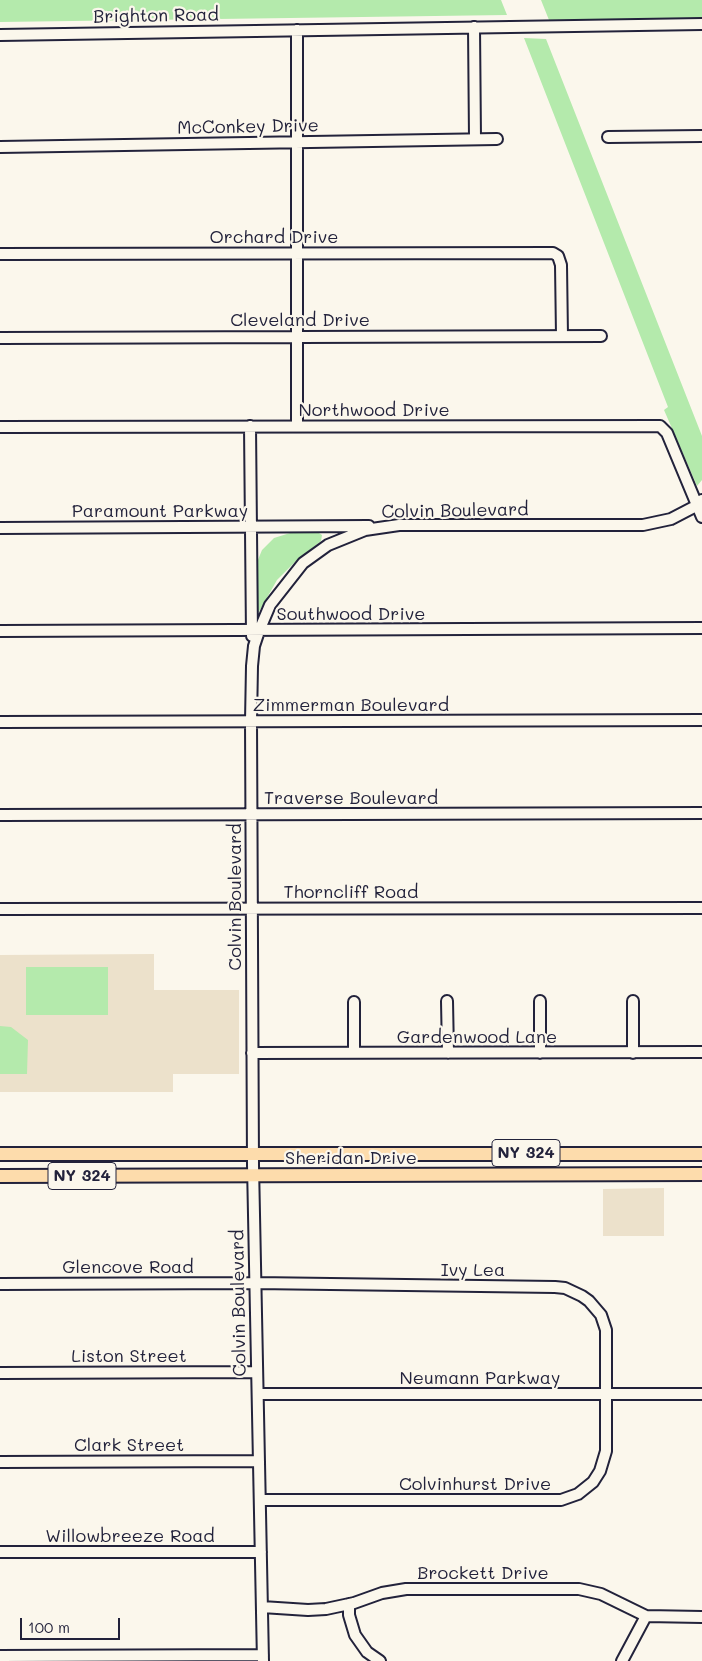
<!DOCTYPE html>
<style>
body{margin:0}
#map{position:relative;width:702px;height:1661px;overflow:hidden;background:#fbf7ec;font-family:Mali,sans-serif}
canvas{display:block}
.scale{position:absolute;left:20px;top:1618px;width:100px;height:22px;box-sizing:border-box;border:2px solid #22223b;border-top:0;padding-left:6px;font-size:15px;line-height:18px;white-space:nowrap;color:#22223b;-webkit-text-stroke:4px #fbf7ec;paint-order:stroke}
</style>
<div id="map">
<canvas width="702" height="1661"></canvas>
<div class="scale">100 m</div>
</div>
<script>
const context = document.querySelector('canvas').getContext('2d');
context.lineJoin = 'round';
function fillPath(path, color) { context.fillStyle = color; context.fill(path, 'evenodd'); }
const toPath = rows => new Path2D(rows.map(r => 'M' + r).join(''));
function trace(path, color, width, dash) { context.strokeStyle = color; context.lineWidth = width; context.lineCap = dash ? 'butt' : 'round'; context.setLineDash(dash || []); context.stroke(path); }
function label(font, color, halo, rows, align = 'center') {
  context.font = font + ' Mali,sans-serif'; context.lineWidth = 4.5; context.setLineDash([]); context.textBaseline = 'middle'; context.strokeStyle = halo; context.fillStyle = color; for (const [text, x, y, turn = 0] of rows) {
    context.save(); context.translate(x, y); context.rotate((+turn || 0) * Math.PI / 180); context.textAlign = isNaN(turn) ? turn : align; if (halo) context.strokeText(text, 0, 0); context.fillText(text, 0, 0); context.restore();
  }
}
fillPath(toPath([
 [154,954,154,990,239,990,239,1074,173,1074,173,1092,0,1092,0,955],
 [664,1188,664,1236,603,1236,603,1189]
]), '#ece1cb');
fillPath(toPath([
 [0,0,501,0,507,15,0,22],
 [541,0,702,0,702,18,549,20],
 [524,38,546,39,702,436,702,480,697,486,664,410,668,407],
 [290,533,319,533,322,535,321,541,296,561,277,580,256,617,255,567,262,550,274,538],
 [26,967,108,967,108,1015,26,1015],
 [0,1026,11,1027,28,1040,27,1074,0,1074]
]), '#b4eaac');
const minor = toPath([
 [474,27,475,139],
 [0,35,702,24],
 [608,137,702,136],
 [0,147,497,139],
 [0,254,553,253,558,256,561,265,562,336],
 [0,338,601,336],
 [250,426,252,636],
 [297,426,297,30],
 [0,427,660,426,667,433,702,517],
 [0,528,369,526],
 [0,631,702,628],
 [0,722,702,720],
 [0,815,702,813],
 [0,909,702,908],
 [447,1001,448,1053],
 [540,1001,540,1053],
 [633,1001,633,1053],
 [252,1053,702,1052],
 [354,1053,354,1002],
 [0,1284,256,1283,555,1287,565,1288,582,1296,589,1301,601,1315,606,1330,606,1451,600,1471,593,1482,578,1494,561,1500,260,1500],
 [0,1373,257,1372],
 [258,1394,702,1394],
 [0,1462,259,1461],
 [0,1552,261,1552],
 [349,1604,349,1615,355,1635,367,1652,380,1661],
 [262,1607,308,1610,326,1609,354,1603,382,1593,406,1589,579,1589,601,1594,646,1616,702,1617],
 [0,1656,263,1655],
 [263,1661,253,1165,251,721,252,666,254,646,259,631,270,605,303,563,328,545,365,530,399,525,643,525,671,519,696,506,702,500],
 [622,1661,646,1616]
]);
const major = toPath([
 [0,1154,702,1154],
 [0,1176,702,1174]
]);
trace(minor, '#22223b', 14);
trace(major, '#22223b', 16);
trace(minor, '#fbf7ec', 10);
trace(major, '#fddcac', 12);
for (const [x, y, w] of [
 [526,1153,68],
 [82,1176,68]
]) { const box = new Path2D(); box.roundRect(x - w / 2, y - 13.5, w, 27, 4); context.fillStyle = '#fbf7ec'; context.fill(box); trace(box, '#22223b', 1); }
label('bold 16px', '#22223b', null, [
 ["NY 324",526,1153],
 ["NY 324",82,1176]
]);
label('18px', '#22223b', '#fbf7ec', [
 ["Brighton Road",156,16,-1],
 ["McConkey Drive",248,127,-1],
 ["Orchard Drive",274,237],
 ["Cleveland Drive",300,320],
 ["Northwood Drive",374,410],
 ["Paramount Parkway",160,511],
 ["Colvin Boulevard",455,511,-1],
 ["Southwood Drive",351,614],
 ["Zimmerman Boulevard",351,705],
 ["Traverse Boulevard",351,798],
 ["Thorncliff Road",351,892],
 ["Colvin Boulevard",235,897,-90],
 ["Gardenwood Lane",477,1037],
 ["Sheridan Drive",351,1158],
 ["Glencove Road",128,1267],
 ["Ivy Lea",473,1270],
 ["Colvin Boulevard",239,1303,-91],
 ["Liston Street",129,1356],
 ["Neumann Parkway",480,1378],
 ["Clark Street",129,1445],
 ["Colvinhurst Drive",475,1484],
 ["Willowbreeze Road",130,1536],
 ["Brockett Drive",483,1573]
]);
</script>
